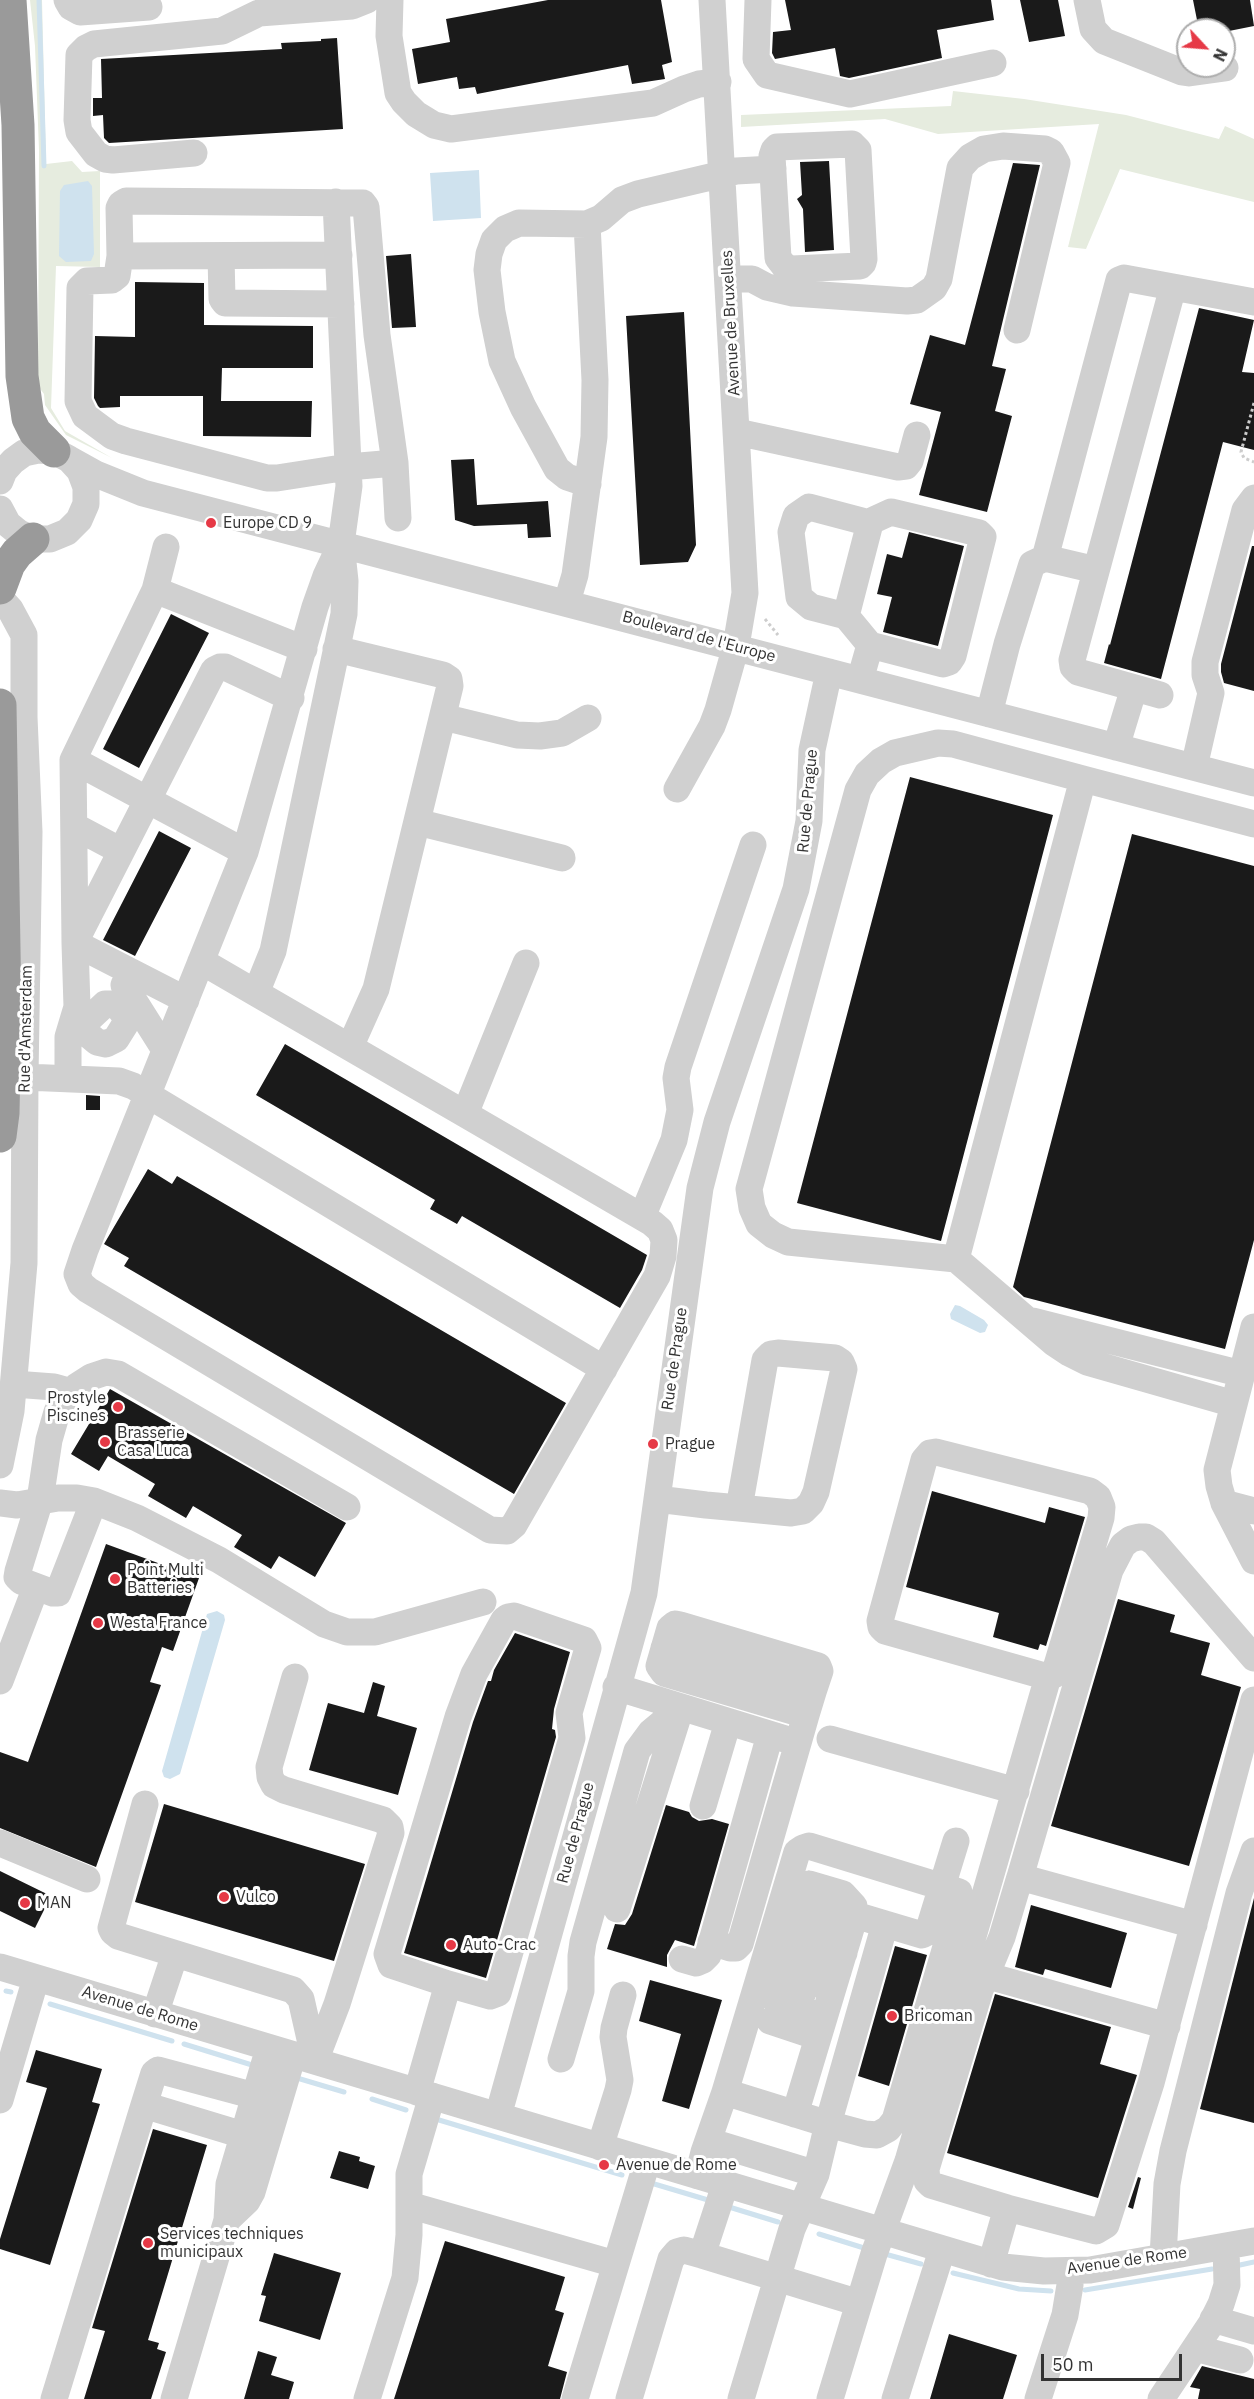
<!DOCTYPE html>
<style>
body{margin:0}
#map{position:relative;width:1254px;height:2399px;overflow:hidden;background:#fff;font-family:"IBM Plex Sans",sans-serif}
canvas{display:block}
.north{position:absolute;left:1176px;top:18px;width:60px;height:60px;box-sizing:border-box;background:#fff;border:2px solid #adadad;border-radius:50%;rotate:116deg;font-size:16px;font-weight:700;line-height:24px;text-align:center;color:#333}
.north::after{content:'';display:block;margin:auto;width:21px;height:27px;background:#e63946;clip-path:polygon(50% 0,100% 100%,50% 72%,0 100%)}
.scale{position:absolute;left:1041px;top:2354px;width:141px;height:27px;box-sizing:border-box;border:3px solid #333;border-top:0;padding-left:8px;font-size:18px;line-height:21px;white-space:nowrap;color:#333;-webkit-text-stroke:4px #fff;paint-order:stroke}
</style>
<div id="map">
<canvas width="1254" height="2399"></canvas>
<div class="north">N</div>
<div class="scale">50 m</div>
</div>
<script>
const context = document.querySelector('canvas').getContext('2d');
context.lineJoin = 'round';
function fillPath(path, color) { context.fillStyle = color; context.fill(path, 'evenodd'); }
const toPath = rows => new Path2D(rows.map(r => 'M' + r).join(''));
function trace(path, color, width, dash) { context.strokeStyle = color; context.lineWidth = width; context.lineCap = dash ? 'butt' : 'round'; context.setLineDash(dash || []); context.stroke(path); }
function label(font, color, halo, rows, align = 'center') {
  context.font = font + ' "IBM Plex Sans",sans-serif'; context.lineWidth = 6; context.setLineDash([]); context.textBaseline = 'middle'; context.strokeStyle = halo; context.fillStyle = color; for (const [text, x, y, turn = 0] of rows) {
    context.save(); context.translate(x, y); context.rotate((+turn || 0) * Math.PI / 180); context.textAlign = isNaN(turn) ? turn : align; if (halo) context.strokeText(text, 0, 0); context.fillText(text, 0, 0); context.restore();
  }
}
fillPath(toPath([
 [30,0,42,0,46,164,72,161,82,172,100,171,100,267,56,266,51,408,65,431,112,458,66,435,45,405,44,394,38,386,39,150,35,46],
 [953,91,1024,99,1126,115,1219,139,1225,126,1254,139,1254,202,1120,169,1086,249,1068,247,1099,124,938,134,885,119,741,127,741,115,951,106]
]), '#e6ecdf');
fillPath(toPath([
 [479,170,481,218,433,221,430,173],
 [88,181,92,186,94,254,91,261,66,262,59,256,60,191,64,185],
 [955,1305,960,1306,984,1320,988,1325,985,1332,980,1333,951,1319,950,1314],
 [217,1611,224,1615,225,1620,180,1774,170,1779,164,1777,162,1771,207,1614]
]), '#cfe2ee');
trace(toPath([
 [39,0,44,166],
 [6,1991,11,1992],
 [50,2004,172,2041],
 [184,2044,252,2065],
 [297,2078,344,2092],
 [372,2099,406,2110],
 [439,2120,622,2175],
 [651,2183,708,2200],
 [729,2207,778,2222],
 [819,2234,864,2248],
 [885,2254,921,2264],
 [1240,2265,1254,2262],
 [953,2273,1019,2289,1051,2291],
 [1085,2290,1212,2269]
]), '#cfe2ee', 5);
fillPath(toPath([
 [548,0,661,0,672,62,662,65,665,79,632,84,628,65,477,94,475,87,459,89,457,77,418,84,412,49,450,42,446,19],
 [785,0,991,0,994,20,937,30,942,58,849,78,840,76,835,48,775,59,772,53,773,32,791,30],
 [1020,0,1058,0,1065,36,1029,42],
 [1193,0,1250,0,1254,26,1224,32,1224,30,1199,30],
 [337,38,343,129,109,143,104,138,103,115,93,116,93,98,102,98,101,59,282,49,281,43,321,41,321,39],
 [829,161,834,250,805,252,803,209,797,199,802,195,800,162],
 [1013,163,1040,165,992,366,1006,369,995,411,1012,416,987,512,919,495,941,412,910,404,930,335,965,345],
 [411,254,416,327,392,328,386,256],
 [135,282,204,283,204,325,313,326,313,368,222,368,221,401,312,401,311,437,203,436,203,396,120,396,120,407,100,408,98,406,94,398,95,336,135,337],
 [1199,308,1254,320,1242,372,1254,373,1254,450,1223,442,1161,679,1104,663,1109,644,1110,645],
 [684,312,696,545,688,562,640,565,626,316],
 [474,459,477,505,548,501,551,537,528,538,527,524,474,526,455,520,451,460],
 [909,532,964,546,938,646,883,632,892,597,877,594,887,554,902,558],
 [1252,546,1254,546,1254,691,1224,683,1221,672,1221,664],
 [171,614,209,633,139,768,103,749],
 [910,777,1053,815,941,1241,797,1203],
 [159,831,191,848,135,956,103,940],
 [1132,834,1254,866,1254,1240,1225,1349,1024,1297,1013,1287],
 [285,1044,647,1255,642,1270,620,1308,462,1216,457,1224,430,1209,435,1200,256,1095],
 [86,1095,100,1096,100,1110,86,1110],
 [148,1169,172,1184,177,1176,566,1403,514,1494,124,1266,129,1258,104,1244],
 [110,1389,346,1523,315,1577,279,1556,271,1569,234,1547,242,1535,193,1506,186,1518,148,1496,155,1484,108,1456,99,1471,71,1454],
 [932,1491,1045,1523,1049,1507,1085,1517,1046,1646,1040,1644,1038,1650,993,1637,999,1613,906,1587],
 [106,1544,199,1578,173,1651,162,1647,150,1682,161,1685,96,1867,0,1828,0,1752,28,1762],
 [1118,1599,1175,1615,1170,1632,1210,1643,1201,1675,1241,1687,1189,1866,1051,1826],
 [515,1633,570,1652,554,1709,552,1729,555,1730,556,1737,486,1978,404,1953,473,1722,488,1681,491,1681,494,1670],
 [373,1682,385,1686,377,1716,417,1728,398,1795,309,1770,328,1703,364,1713],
 [164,1804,365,1864,334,1961,135,1902],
 [666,1805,689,1812,692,1817,699,1821,712,1819,729,1824,694,1946,675,1940,667,1955,667,1967,607,1949,615,1924,625,1925,632,1914],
 [0,1871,51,1896,35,1928,0,1911],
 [1254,1898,1254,2123,1200,2109],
 [1031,1905,1127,1933,1111,1988,1045,1969,1043,1975,1015,1967],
 [895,1946,927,1955,889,2086,858,2076],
 [650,1980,722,2000,689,2109,662,2101,681,2034,639,2021],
 [995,1994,1111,2027,1100,2064,1137,2075,1098,2198,947,2153],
 [36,2050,102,2069,92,2102,100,2104,50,2265,0,2249,0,2239,47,2088,26,2082],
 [153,2129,207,2145,148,2340,159,2343,157,2349,166,2352,151,2399,84,2399,105,2331,92,2328],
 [339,2151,360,2157,359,2161,375,2166,368,2189,330,2178],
 [1138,2177,1141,2178,1133,2209,1128,2207],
 [445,2241,565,2277,555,2310,564,2313,548,2366,567,2372,560,2399,394,2399],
 [274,2253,341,2273,320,2340,259,2321,266,2296,261,2295],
 [949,2334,1017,2355,1003,2399,930,2399],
 [258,2351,277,2357,271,2375,294,2382,289,2399,244,2399],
 [1202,2366,1254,2379,1254,2399,1198,2399,1200,2389,1190,2387]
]), '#1a1a1a');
trace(toPath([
 [1254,403,1241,452,1244,458,1254,462],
 [765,619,778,635]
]), '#cdcdcd', 3, [3, 3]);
trace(toPath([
 [67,0,71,7,80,12,149,7],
 [390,0,389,36,398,93,404,102,416,114,434,125,451,129,653,103,684,89,699,84,718,82],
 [758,0,756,59,767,75,850,94,993,63],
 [1087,0,1093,29,1104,41,1182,72,1189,73,1225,68],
 [852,144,858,150,864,259,863,263,860,266,792,269,785,267,778,258,772,156,774,150,777,147,852,144],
 [194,153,113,160,105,159,96,154,79,132,77,120,79,55,86,48,94,44,222,31,259,13,352,6,367,0],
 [336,202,349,486,341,544],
 [120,256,339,255],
 [221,256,222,299,225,303,341,304],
 [728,279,752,279,767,287,793,293,907,301,917,300,934,288,939,279,960,168,970,157,984,149,1003,146,1045,149,1051,152,1057,163,1017,330],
 [737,432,898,467,906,466,910,461,917,435],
 [69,459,96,474,143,493,1254,783],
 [395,463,348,467,277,478,267,478,126,441,112,436,85,416,78,401,80,288,87,281,112,280,117,276,120,256,119,208,121,204,126,201,363,203,366,207,377,335,395,463,398,518],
 [0,481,4,471,13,461,24,453,38,450,54,451,69,459,80,471,86,487,86,504,79,520,67,532,50,539,33,539,19,533,8,524,0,509],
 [588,484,567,477,557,469,523,407,502,361,492,312,487,270,489,254,494,240,505,229,519,223,587,224,601,218,622,200,638,194,736,171,773,169],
 [867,523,891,512,979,533,983,537,953,656,949,662,943,664,870,645],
 [1045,558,1119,280,1124,278,1254,302],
 [155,590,304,649],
 [0,598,10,609,24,635,24,717,29,832,25,1077,24,1263,11,1411,0,1465],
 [567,602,575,575,594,437,595,380,587,224],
 [846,616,869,527,862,521,809,507,796,516,791,532,799,597,811,607,846,616,870,645,860,680],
 [336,649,443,675,449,679,450,686,376,989,350,1047],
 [1160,695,1078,672,1073,667,1072,660,1173,287],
 [989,714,1007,644,1032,564,1045,558,1096,570],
 [443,717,517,735,540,736,562,733,588,718],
 [1116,747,1134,688],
 [73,760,245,852],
 [1194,767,1211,693,1205,675,1205,662,1245,510,1254,498],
 [677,789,712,726,718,710,736,646,745,593,712,0],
 [417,822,562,858],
 [74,826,121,851],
 [77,938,214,670,220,667,225,667,291,698],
 [75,943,73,760,155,590,166,547],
 [201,961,256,993,465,1114,642,1217,652,1223,660,1230,664,1240,663,1256,657,1276,514,1525,507,1531,490,1530,88,1290,81,1284,77,1274,85,1250,245,852,315,607,326,576,341,544,345,581,344,614,273,951,256,993],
 [124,985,165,1050],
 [105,1004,111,1004,118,1007,124,1014,126,1023,116,1039,106,1044,97,1042,85,1032,85,1027,89,1019,105,1004],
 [25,1077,119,1081,133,1086,604,1369],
 [68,1078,68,1037,77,1007,75,943,186,1000],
 [465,1114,526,963],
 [642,1217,674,1140,680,1110,676,1078,678,1067,753,845],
 [956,1259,788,1242,773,1235,759,1224,752,1208,749,1189,858,790,867,774,881,761,895,753,938,743,953,744,1083,779],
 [1033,1321,1242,1374],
 [1254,1327,1217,1470,1219,1486,1224,1503,1254,1561],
 [14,1384,54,1387,72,1392],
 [1234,1404,1087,1362,1069,1353,1054,1343,956,1259,1083,779,1254,824],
 [657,1499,706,1505,739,1508,791,1513,803,1511,811,1503,816,1492,844,1369,841,1362,835,1358,778,1353,771,1354,765,1360,739,1508],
 [94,1501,58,1593,53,1593,21,1581,17,1577,18,1571,40,1500,49,1440,57,1412,65,1398,77,1386,91,1377,106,1372,118,1374,347,1507],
 [0,1503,17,1505,58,1498,77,1498,94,1501,137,1518,219,1560,324,1624,347,1632,375,1632,483,1602],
 [1224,1503,1254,1511],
 [664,1648,813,1692],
 [295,1677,269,1767,270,1777,274,1785,284,1790,383,1820,390,1827,391,1833,337,2004,315,2061],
 [0,1681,36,1587],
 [616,1687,798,1743,740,1944,736,1948,730,1948,711,1942],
 [830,1739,1016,1791],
 [798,1743,806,1715,813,1692,820,1671,818,1666,680,1625,675,1624,670,1628,659,1666,664,1673,806,1715],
 [145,1804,111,1928,113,1932,118,1936,293,1990,301,1999,315,2061],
 [703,1806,728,1722],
 [0,1843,87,1879],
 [809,1884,843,1894,854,1906,855,1915,806,1902,802,1896,804,1887,809,1884],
 [885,1924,922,1935,928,1932,956,1841],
 [1194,1925,1020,1877,1110,1570,1123,1545,1131,1539,1139,1537,1146,1537,1154,1542,1254,1658],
 [844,1953,793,1939,790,1929,794,1923,799,1921,849,1935],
 [682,1959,696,1963,703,1960,708,1955,770,1735],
 [0,1967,1003,2267,1044,2271,1090,2270,1254,2241],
 [985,1975,1167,2026],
 [833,1988,784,1974,780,1971,780,1965,785,1957,791,1957,838,1972],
 [802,1995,781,1989,774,1992,772,1996,777,2002,824,2017],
 [155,2014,175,1954],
 [770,2021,818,2037],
 [561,2059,581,1991,581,1956,583,1942,637,1751,651,1732,681,1707,617,1909],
 [417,2092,448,1984,391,1965,387,1954,458,1717,474,1674,504,1620,508,1617,514,1616,584,1640,588,1648,569,1713,572,1738,498,1993,490,1996,448,1984],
 [725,2092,797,1852,803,1848,809,1846,959,1892,960,1899,895,2120,888,2129,877,2135,865,2134,828,2124,885,1924,855,1915,795,2114],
 [0,2100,36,1978],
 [498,2116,644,1593,700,1188,717,1122,796,889,809,821,812,750,829,672],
 [243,2135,144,2105,154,2073,158,2070,255,2096],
 [708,2141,816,2174],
 [600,2147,618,2090,620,2080,613,2037,614,2028,623,1995],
 [698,2176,704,2152,725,2092,828,2124,816,2174,792,2229,741,2399],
 [409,2205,615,2264],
 [1007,2208,931,2185,927,2181,926,2169,980,1990,1002,1937,1020,1877],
 [227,2220,247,2201,252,2192,293,2055],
 [702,2255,859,2303],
 [1163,2257,1167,2184,1173,2151,1239,1893,1254,1851],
 [991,2264,1007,2208,1096,2231,1106,2225,1151,2083,1254,1700],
 [1213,2319,1254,2331],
 [1195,2348,1240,2360],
 [54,2399,144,2105],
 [174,2399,227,2220,229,2184,269,2048],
 [367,2399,405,2278,409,2235,409,2174,432,2096],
 [575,2399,647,2162],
 [629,2399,671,2259,677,2252,684,2250,702,2255,725,2185],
 [830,2399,874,2254,908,2161,1048,1677,1054,1675,1101,1518,1102,1507,1098,1497,1090,1491,936,1452,930,1453,924,1460,880,1621,881,1627,885,1631,1048,1677],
 [895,2399,942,2250],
 [1038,2399,1065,2315,1070,2285,1069,2271],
 [1161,2399,1211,2324,1221,2304,1227,2285,1226,2246]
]), '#d0d0d0', 27);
trace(toPath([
 [10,0,18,125,22,376,28,418,35,432,54,451],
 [0,588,9,564,17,553,33,539],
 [0,705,5,1011,3,1113,0,1136]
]), '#9a9a9a', 33);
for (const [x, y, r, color] of [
 [211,523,6,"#e63946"],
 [118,1407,6,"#e63946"],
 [105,1442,6,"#e63946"],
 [653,1444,6,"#e63946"],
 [115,1579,6,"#e63946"],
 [98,1623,6,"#e63946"],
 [224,1897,6,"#e63946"],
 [25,1903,6,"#e63946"],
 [451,1945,6,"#e63946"],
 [892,2016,6,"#e63946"],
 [604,2165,6,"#e63946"],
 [148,2243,6,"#e63946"]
]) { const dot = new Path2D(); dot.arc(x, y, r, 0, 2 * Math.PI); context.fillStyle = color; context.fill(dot); trace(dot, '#fff', 2); }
label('16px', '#333', '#fff', [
 ["Avenue de Bruxelles",731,323,-93],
 ["Boulevard de l'Europe",699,637,15],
 ["Rue de Prague",808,801,-85],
 ["Rue d'Amsterdam",26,1029,-89],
 ["Rue de Prague",675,1359,-82],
 ["Rue de Prague",576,1833,-75],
 ["Avenue de Rome",140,2009,17],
 ["Avenue de Rome",1127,2261,-8]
]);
label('16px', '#333', '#fff', [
 ["Europe CD 9",223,523],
 ["Prostyle",106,1398,"right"],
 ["Piscines",106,1416,"right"],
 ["Brasserie",117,1433],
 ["Casa Luca",117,1451],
 ["Prague",665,1444],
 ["Point Multi",127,1570],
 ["Batteries",127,1588],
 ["Westa France",110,1623],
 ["Vulco",236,1897],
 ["MAN",37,1903],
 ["Auto-Crac",463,1945],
 ["Bricoman",904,2016],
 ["Avenue de Rome",616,2165],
 ["Services techniques",160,2234],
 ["municipaux",160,2252]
], 'left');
</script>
